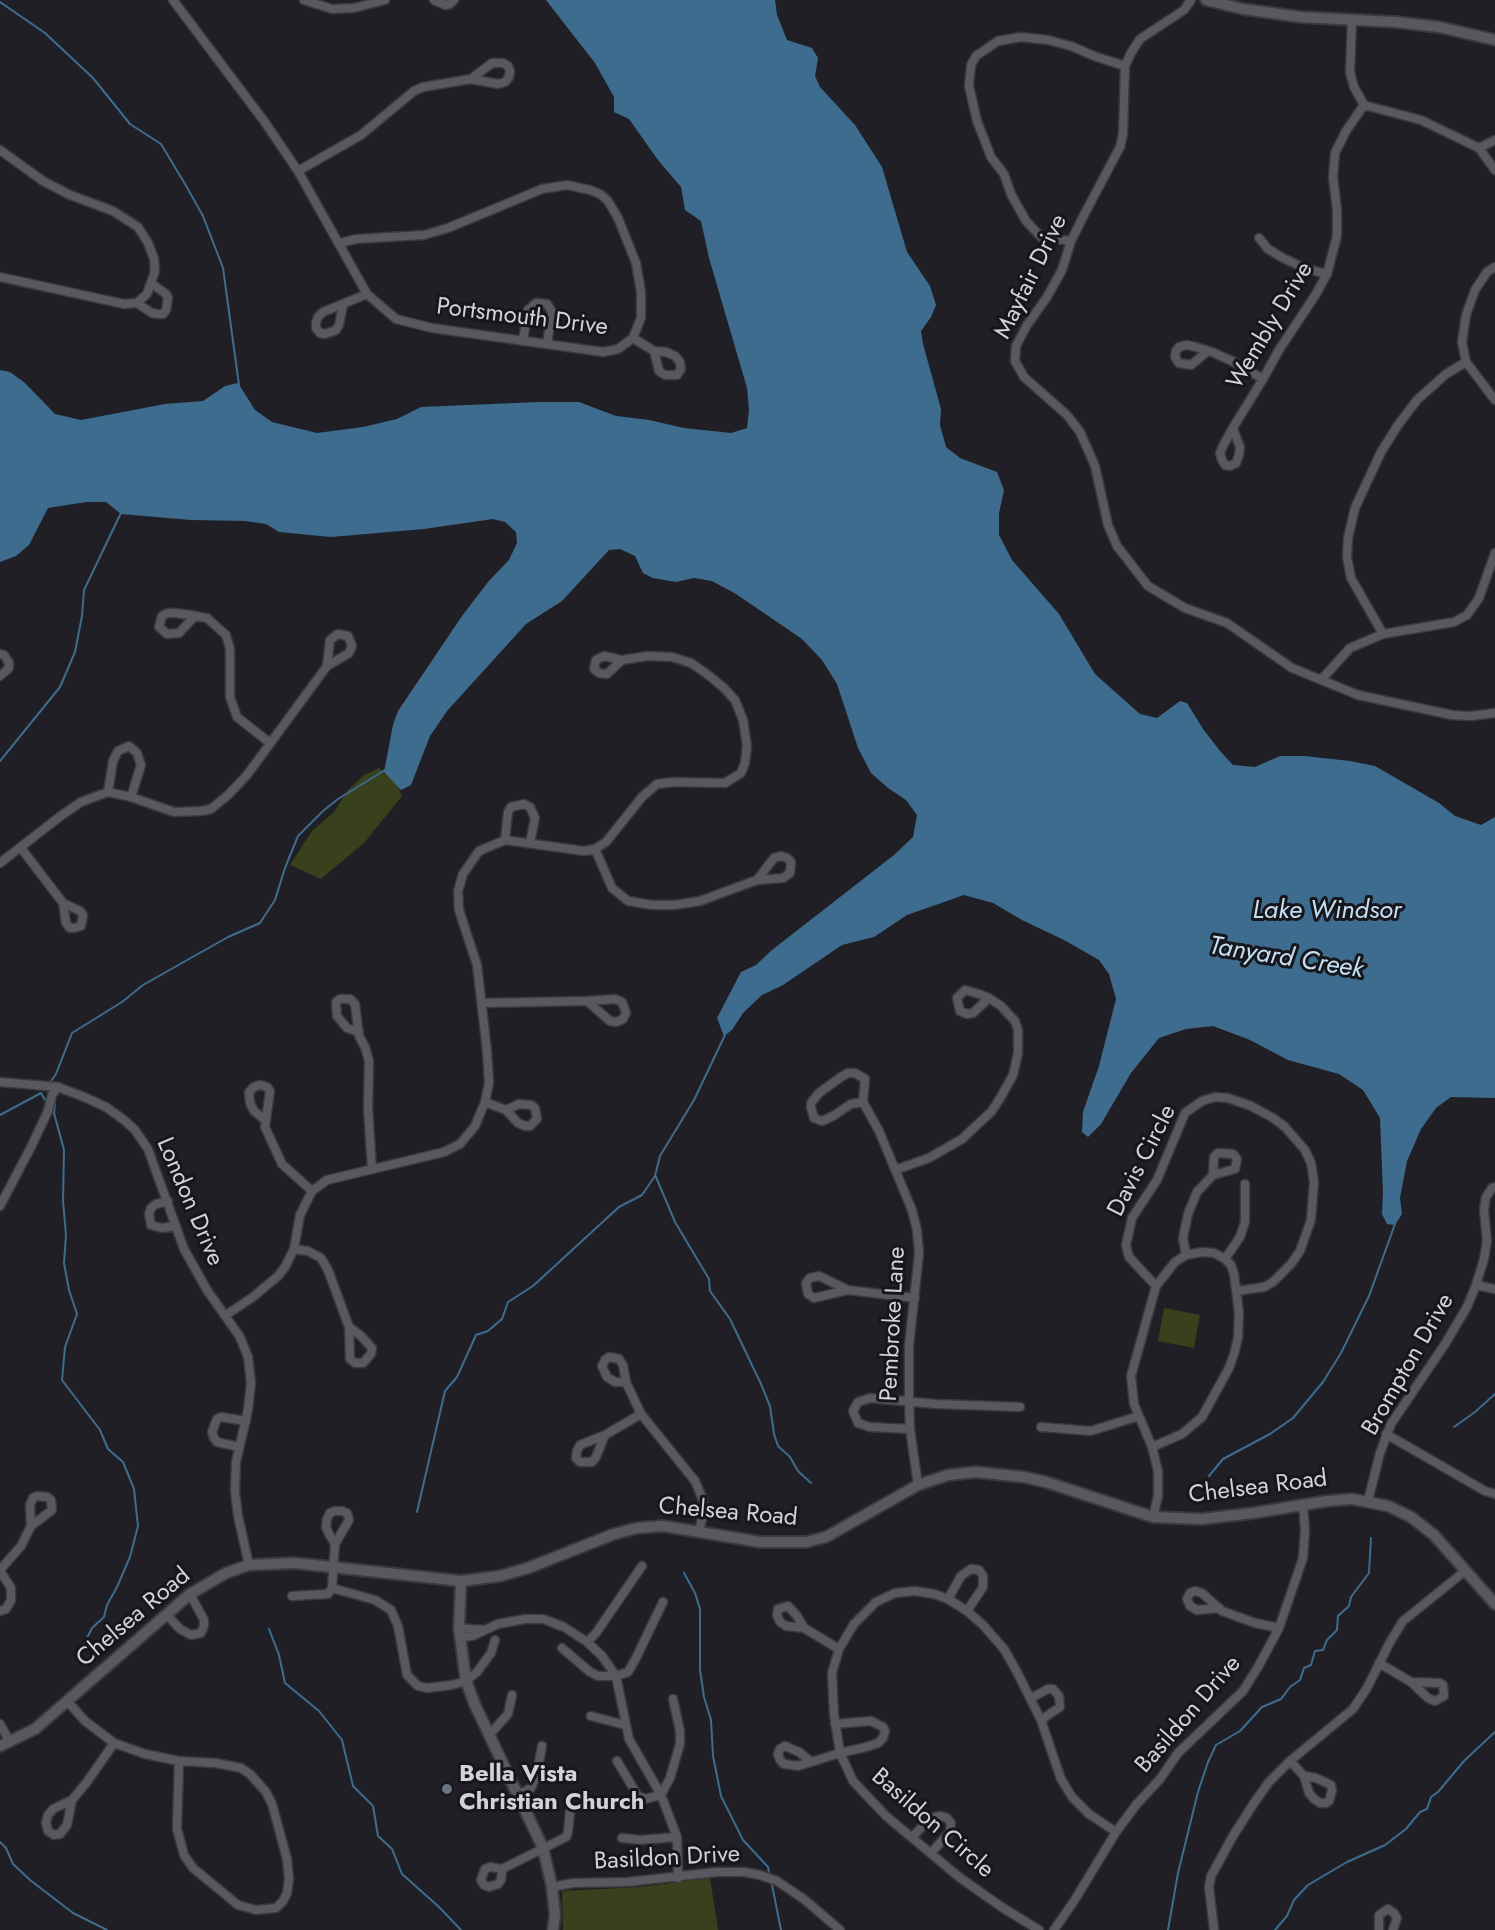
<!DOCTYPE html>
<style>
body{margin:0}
canvas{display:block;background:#201f25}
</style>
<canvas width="1495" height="1930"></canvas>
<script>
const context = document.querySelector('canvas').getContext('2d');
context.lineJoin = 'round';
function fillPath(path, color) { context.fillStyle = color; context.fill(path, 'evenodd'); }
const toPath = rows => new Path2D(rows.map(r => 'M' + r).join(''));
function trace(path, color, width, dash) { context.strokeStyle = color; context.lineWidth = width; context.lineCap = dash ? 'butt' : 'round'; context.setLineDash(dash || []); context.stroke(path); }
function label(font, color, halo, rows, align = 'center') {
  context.font = font + ' Jost,sans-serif'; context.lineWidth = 6; context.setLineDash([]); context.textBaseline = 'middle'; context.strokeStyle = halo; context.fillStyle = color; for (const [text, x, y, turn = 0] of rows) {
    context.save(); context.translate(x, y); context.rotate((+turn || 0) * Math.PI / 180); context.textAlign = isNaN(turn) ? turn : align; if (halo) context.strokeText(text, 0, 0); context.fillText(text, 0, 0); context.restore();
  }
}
fillPath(toPath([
 [379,768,397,784,402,796,364,843,321,879,290,865,312,831,334,812,348,790,364,775],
 [1164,1308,1200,1315,1194,1348,1158,1341],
 [710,1878,718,1930,563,1930,562,1891,640,1887]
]), '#38411c');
fillPath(toPath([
 [546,0,775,0,777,15,787,40,812,48,818,58,815,76,820,87,855,125,882,167,907,252,930,286,936,305,931,317,921,331,923,344,941,409,940,425,946,447,960,458,997,472,1004,490,999,513,999,535,1012,560,1059,614,1095,674,1140,714,1157,718,1180,701,1187,703,1203,729,1220,751,1233,765,1255,767,1280,756,1304,756,1350,761,1375,766,1439,803,1455,816,1481,825,1495,817,1495,1098,1451,1097,1436,1108,1421,1129,1407,1161,1400,1198,1402,1214,1395,1225,1387,1224,1382,1214,1383,1192,1380,1118,1363,1090,1339,1074,1288,1060,1250,1040,1213,1026,1186,1029,1159,1038,1131,1073,1101,1124,1088,1137,1082,1132,1083,1112,1099,1066,1116,999,1109,974,1099,960,1064,940,1022,920,993,903,964,895,907,915,874,937,842,945,783,985,762,995,743,1013,732,1030,724,1036,717,1018,741,972,756,965,772,950,894,855,913,837,917,815,906,800,888,788,871,773,858,748,837,684,822,660,802,639,736,594,712,581,694,578,676,582,653,578,643,573,635,556,620,549,609,550,562,601,526,624,447,711,430,736,411,785,401,790,384,772,393,725,398,711,462,616,488,582,509,560,517,543,516,532,505,522,493,519,424,529,331,537,279,532,266,524,245,521,191,520,121,514,106,502,86,502,48,508,29,545,16,556,0,562,0,370,10,372,25,383,55,414,81,420,165,404,203,401,225,386,238,383,255,410,272,422,317,433,363,427,397,419,421,407,539,402,579,402,616,416,649,420,684,428,731,433,747,428,749,410,747,388,709,258,701,221,685,210,681,187,658,160,629,119,614,112,614,97,595,63]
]), '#3e6c8e');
trace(toPath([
 [0,2,45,33,93,78,130,124,161,144,185,184,203,216,223,268,239,385],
 [0,761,60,687,75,652,82,616,84,590,121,513],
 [51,1081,56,1074,72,1033,122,1002,143,985,228,937,260,923,275,900,285,868,298,836,323,811,338,799,385,770],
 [55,1103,54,1113,64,1150,63,1201,66,1235,64,1263,69,1290,77,1314,65,1347,62,1380,100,1430,108,1449,123,1462,134,1489,138,1526,130,1557,117,1587,107,1605,104,1617,92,1628,83,1646],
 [0,1115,41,1093,45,1100],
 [656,1177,675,1222,709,1279,710,1291,730,1319,761,1384,770,1406,774,1434,778,1446,790,1457,798,1471,811,1483],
 [1454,1427,1475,1412,1495,1394],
 [1209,1476,1223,1459,1270,1434,1293,1418,1323,1382,1341,1353,1369,1296,1395,1224],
 [417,1512,445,1391,457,1377,476,1335,488,1331,502,1319,508,1302,533,1286,619,1207,642,1195,655,1176,660,1156,694,1100,725,1035],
 [684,1573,695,1593,700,1609,700,1670,704,1697,711,1720,713,1756,721,1796,743,1840,768,1867,769,1873],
 [269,1629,279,1655,285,1683,319,1711,342,1740,353,1786,373,1806,378,1836,392,1849,402,1874,439,1907,461,1930],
 [0,1842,6,1848,13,1864,30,1880,73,1913,107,1930],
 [772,1885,781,1930],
 [1168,1930,1178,1873,1198,1792,1208,1762,1216,1745,1240,1731,1262,1707,1281,1699,1290,1687,1300,1680,1304,1668,1311,1665,1315,1651,1323,1650,1327,1640,1337,1630,1338,1616,1349,1606,1351,1597,1369,1573,1371,1538],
 [1275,1930,1287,1916,1294,1900,1308,1885,1347,1862,1385,1845,1406,1829,1420,1812,1427,1809,1431,1797,1438,1792,1464,1761,1495,1732]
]), '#3e6c8e', 2);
const minor = toPath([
 [173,0,264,121,298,171,367,294,396,319,432,328,603,352,618,349,633,338,641,318,641,292,636,263,618,218,608,201,600,194,590,190,567,185,542,189,448,228,424,235,356,239,340,243],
 [304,0,332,9,354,8,385,0],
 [434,0,445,5,450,4,454,0],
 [1191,0,1184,10,1140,39,1131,53,1125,66,1123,134,1120,147,1084,215,1071,241,1062,270,1047,297,1027,325,1016,346,1015,361,1024,377,1067,415,1080,432,1095,466,1108,525,1117,546,1148,586,1185,608,1227,623,1292,668,1358,695,1452,715,1471,716,1495,713],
 [1352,19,1350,72,1354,87,1364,105,1421,120,1479,148,1495,170],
 [1479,148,1495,140],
 [0,150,43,181,70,195,113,211,138,227,148,243,154,259,155,271,147,294,137,303,124,304,0,277],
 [298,171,361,135,414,91,423,87,471,79,498,84,505,82,509,77,510,71,508,66,503,63,492,63,471,79],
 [1259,238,1268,249,1283,258,1304,268,1327,274],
 [1071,241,1041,237,1026,221,1011,194,1004,174,991,157,977,121,969,86,971,65,976,56,998,41,1021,37,1048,40,1071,46,1094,56,1125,66],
 [1495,267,1487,272,1475,290,1466,315,1462,342,1466,362,1495,400],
 [137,303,152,313,158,314,163,314,166,310,168,298,166,294,152,284],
 [343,305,339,325,336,330,325,334,320,333,316,328,316,323,318,317,323,312,367,294],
 [633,338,654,351,659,371,665,375,677,375,681,369,680,362,675,356,666,352,654,351],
 [523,340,528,310,536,303,547,304,552,312,547,344],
 [1208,351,1191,365,1179,363,1175,357,1176,351,1179,347,1187,345,1196,347,1212,352,1234,362,1263,379],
 [1233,429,1240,447,1239,455,1236,463,1230,466,1225,465,1222,460,1220,453,1224,444,1234,426,1263,379,1279,350,1316,294,1327,274,1337,236,1337,210,1333,177,1335,153,1346,131,1364,105],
 [195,616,179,633,167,634,159,627,162,616,168,613,175,613,190,615,195,616,207,618,226,635,230,649,230,697,237,717,270,743],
 [1383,634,1351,578,1347,557,1348,538,1355,508,1381,452,1398,425,1417,400,1446,374,1466,362],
 [0,654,4,655,9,663,9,668,0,676],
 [1321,680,1350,648,1383,634,1454,622,1467,615,1479,598,1495,553],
 [108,792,113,761,118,751,129,746,137,753,141,765,131,797],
 [505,840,508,812,511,807,524,804,530,807,535,818,530,843],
 [21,848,63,903,66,923,70,928,74,928,81,926,83,915,80,911,63,903],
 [595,849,612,888,628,901,652,905,674,905,700,901,757,880,783,878,790,873,791,862,787,858,781,856,774,858,757,880],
 [0,863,62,815,81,802,108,792,131,797,174,812,201,811,211,809,228,795,247,775,327,666,349,653,352,646,348,636,338,634,330,640,327,666],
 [482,1003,587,1001,610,1021,616,1022,623,1019,626,1013,622,1002,615,999,586,1001],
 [359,1032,347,1028,337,1016,336,1002,340,999,350,999,355,1004,359,1036,365,1047,369,1061,368,1108,372,1169],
 [0,1082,58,1087,84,1097,106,1107,124,1120,135,1130,148,1149,184,1249,207,1290,240,1337,248,1357,251,1383,248,1410,236,1462,235,1491,238,1516,249,1565],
 [485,1102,506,1110,518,1123,525,1126,530,1126,537,1119,535,1108,531,1105,519,1104,506,1110],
 [863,1102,851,1104,833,1116,822,1121,814,1118,811,1108,811,1103,819,1093,841,1077,848,1073,855,1073,865,1079,863,1102,879,1131,912,1210,917,1230,919,1253,909,1346,909,1401,910,1429,918,1485],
 [265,1120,254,1111,250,1103,249,1092,254,1087,260,1085,267,1087,270,1091,265,1127,282,1164,312,1191],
 [895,1170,929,1158,962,1139,992,1111,1002,1095,1013,1075,1018,1053,1018,1030,1015,1021,1001,1006,989,998,979,994,965,990,957,998,960,1011,967,1014,973,1013,989,998],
 [1495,1187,1492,1188,1486,1197,1484,1210,1487,1241,1484,1259,1476,1285,1495,1289],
 [168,1201,156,1204,151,1208,149,1214,151,1225,162,1228,176,1226],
 [0,1206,31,1147,48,1111,52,1095,58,1087],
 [294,1249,308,1251,321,1258,328,1270,349,1327,350,1359,355,1363,363,1363,371,1354,372,1348,361,1336,349,1327],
 [1186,1255,1183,1238,1188,1214,1197,1192,1213,1175,1235,1169,1237,1159,1233,1154,1218,1153,1214,1157,1213,1175],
 [1225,1259,1240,1237,1245,1222,1245,1184],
 [1156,1286,1129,1257,1126,1245,1132,1218,1157,1180,1185,1113,1202,1101,1215,1097,1228,1098,1251,1106,1273,1118,1285,1127,1305,1150,1311,1163,1314,1182,1311,1220,1300,1251,1291,1264,1273,1282,1264,1287,1237,1291],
 [848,1290,814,1298,808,1294,806,1283,810,1278,819,1276,848,1290,915,1298],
 [226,1315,253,1297,278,1276,285,1267,294,1249,300,1215,312,1191,327,1180,444,1152,460,1144,475,1126,485,1102,489,1083,487,1051,477,965,459,910,458,891,463,874,479,851,505,840,584,851,595,849,606,842,642,797,657,784,673,782,725,783,741,773,745,763,747,746,743,720,735,700,723,687,707,674,691,663,672,657,648,656,622,660,607,674,599,673,594,669,596,660,604,656,622,660],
 [626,1382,615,1382,607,1377,602,1366,605,1360,609,1357,619,1359,623,1365,626,1382,641,1414,695,1481,703,1500,704,1511,699,1531],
 [1041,1427,1091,1431,1139,1416],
 [910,1429,870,1427,858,1423,853,1411,858,1402,870,1398,936,1404,1020,1407],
 [1386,1434,1485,1491,1495,1494],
 [605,1435,596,1457,592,1462,580,1462,576,1458,577,1451,580,1445,605,1435,641,1414],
 [239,1447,217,1442,214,1438,212,1432,217,1419,221,1417,246,1421],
 [1152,1447,1182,1434,1202,1417,1229,1368,1234,1354,1238,1338,1239,1313,1234,1274,1231,1265,1225,1259,1214,1253,1202,1252,1186,1255,1175,1262,1156,1286,1131,1376,1134,1404,1152,1447,1158,1471,1158,1496,1153,1517],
 [1368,1501,1380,1453,1391,1424,1445,1344,1467,1307,1476,1285],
 [0,1570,21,1546,31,1526,52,1510,51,1500,47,1497,37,1496,33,1498,30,1505,31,1526],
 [0,1571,11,1588,11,1600,6,1609,0,1611],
 [332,1588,375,1600,391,1610,398,1626,407,1675,418,1686,427,1688,452,1685,466,1681,477,1672,491,1653,495,1640],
 [332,1588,335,1544,349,1520,347,1513,342,1511,335,1511,330,1513,327,1519,326,1527,329,1534,335,1544],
 [292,1596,328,1594,332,1588],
 [948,1599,961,1576,971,1569,979,1570,983,1576,983,1587,967,1611],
 [1219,1608,1197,1610,1190,1606,1187,1599,1190,1593,1195,1591,1202,1593,1222,1611,1255,1623,1279,1628],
 [166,1614,180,1629,191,1635,201,1633,204,1626,204,1620,190,1594],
 [459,1628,484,1630],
 [804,1628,786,1626,780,1622,777,1615,778,1609,788,1606,797,1616,804,1628,839,1649],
 [460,1637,472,1636,498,1624,525,1619,543,1619,564,1627,587,1642,602,1656,616,1676,629,1739,661,1795,677,1837,678,1878],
 [587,1642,596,1633,642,1566],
 [562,1648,590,1672,598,1676,616,1676,628,1672,635,1660,663,1602],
 [1379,1663,1411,1682,1428,1698,1435,1701,1444,1696,1443,1685,1440,1683,1411,1682],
 [1031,1698,1048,1689,1053,1689,1059,1696,1060,1707,1041,1720],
 [68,1702,85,1721,114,1743,145,1754,179,1761,216,1763,241,1768,250,1774,266,1792,272,1804,287,1859,289,1879,287,1893,283,1901,276,1908,256,1910,238,1905,193,1868,184,1855,177,1829,179,1761],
 [591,1716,625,1725],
 [0,1724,10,1742],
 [490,1734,508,1714,512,1695],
 [617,1761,638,1796,645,1799,661,1795,670,1778,680,1744,680,1731,673,1699],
 [1290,1761,1304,1776,1309,1793,1314,1799,1320,1803,1326,1803,1329,1801,1332,1791,1331,1785,1316,1778,1304,1776],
 [811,1762,799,1752,785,1746,780,1749,778,1754,780,1760,784,1764,798,1766,811,1762,840,1753,866,1747,878,1743,883,1738,885,1731,883,1727,871,1721,835,1724],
 [518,1795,531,1788,537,1774,542,1746],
 [72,1800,67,1825,60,1834,54,1835,48,1831,46,1823,48,1815,53,1809,72,1800,87,1782,114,1743],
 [912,1837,931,1818,941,1816,947,1818,951,1823,950,1832,931,1853],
 [622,1838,640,1840,677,1837],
 [502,1869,501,1880,498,1884,489,1887,484,1885,481,1880,485,1869,490,1867,502,1869,566,1837,568,1832,570,1812],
 [552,1887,573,1883,627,1882,717,1872,744,1872,760,1875,777,1881,805,1900,840,1930],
 [1039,1930,1003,1908,959,1877,886,1816,853,1781,840,1753,834,1714,832,1673,839,1649,854,1624,876,1602,895,1593,915,1591,934,1594,948,1599,967,1611,983,1625,1004,1649,1017,1672,1041,1720,1061,1779,1072,1797,1089,1814,1116,1832],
 [1054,1930,1074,1901,1116,1832,1136,1805,1160,1779,1178,1753,1243,1691,1258,1667,1279,1628,1303,1558,1305,1530,1303,1505],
 [1214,1930,1209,1887,1211,1876,1233,1836,1254,1803,1269,1782,1290,1761,1353,1709,1367,1688,1390,1642,1403,1621,1465,1571],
 [1379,1930,1379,1915,1388,1909,1394,1913,1397,1918,1393,1930]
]);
const tertiary = toPath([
 [1206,0,1243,9,1300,17,1395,22,1439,27,1495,40],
 [461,1581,459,1628,466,1681,475,1705,543,1848,552,1887,555,1915,553,1930],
 [0,1746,35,1729,190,1594,226,1573,249,1565,294,1563,461,1581,500,1576,528,1568,614,1534,637,1528,663,1526,760,1542,806,1542,826,1537,918,1485,948,1475,976,1472,1024,1477,1046,1482,1153,1517,1202,1519,1253,1513,1327,1501,1352,1499,1388,1506,1411,1517,1434,1535,1495,1604]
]);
trace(minor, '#3a393e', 11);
trace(tertiary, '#3a393e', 14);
trace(minor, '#59585e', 8);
trace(tertiary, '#59585e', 10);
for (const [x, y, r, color] of [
 [447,1789,6,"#6b7280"]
]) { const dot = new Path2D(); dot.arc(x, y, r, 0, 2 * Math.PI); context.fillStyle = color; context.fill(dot); trace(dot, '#17161b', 2); }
label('24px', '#d3d2d6', '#17161b', [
 ["Mayfair Drive",1032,277,-64],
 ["Portsmouth Drive",522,318,7],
 ["Wembly Drive",1271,326,-59],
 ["Davis Circle",1143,1161,-63],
 ["London Drive",189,1202,67],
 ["Pembroke Lane",894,1324,-87],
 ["Brompton Drive",1409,1365,-60],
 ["Chelsea Road",1258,1488,-7],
 ["Chelsea Road",728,1513,5],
 ["Chelsea Road",134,1618,-40],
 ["Basildon Drive",1189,1715,-49],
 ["Basildon Circle",932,1824,41],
 ["Basildon Drive",667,1859,-3]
]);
label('bold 24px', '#d3d2d6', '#17161b', [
 ["Bella Vista",459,1775],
 ["Christian Church",459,1803]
], 'left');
label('italic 26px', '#c3dff4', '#17161b', [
 ["Lake Windsor",1327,912],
 ["Tanyard Creek",1286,959,9]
]);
</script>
